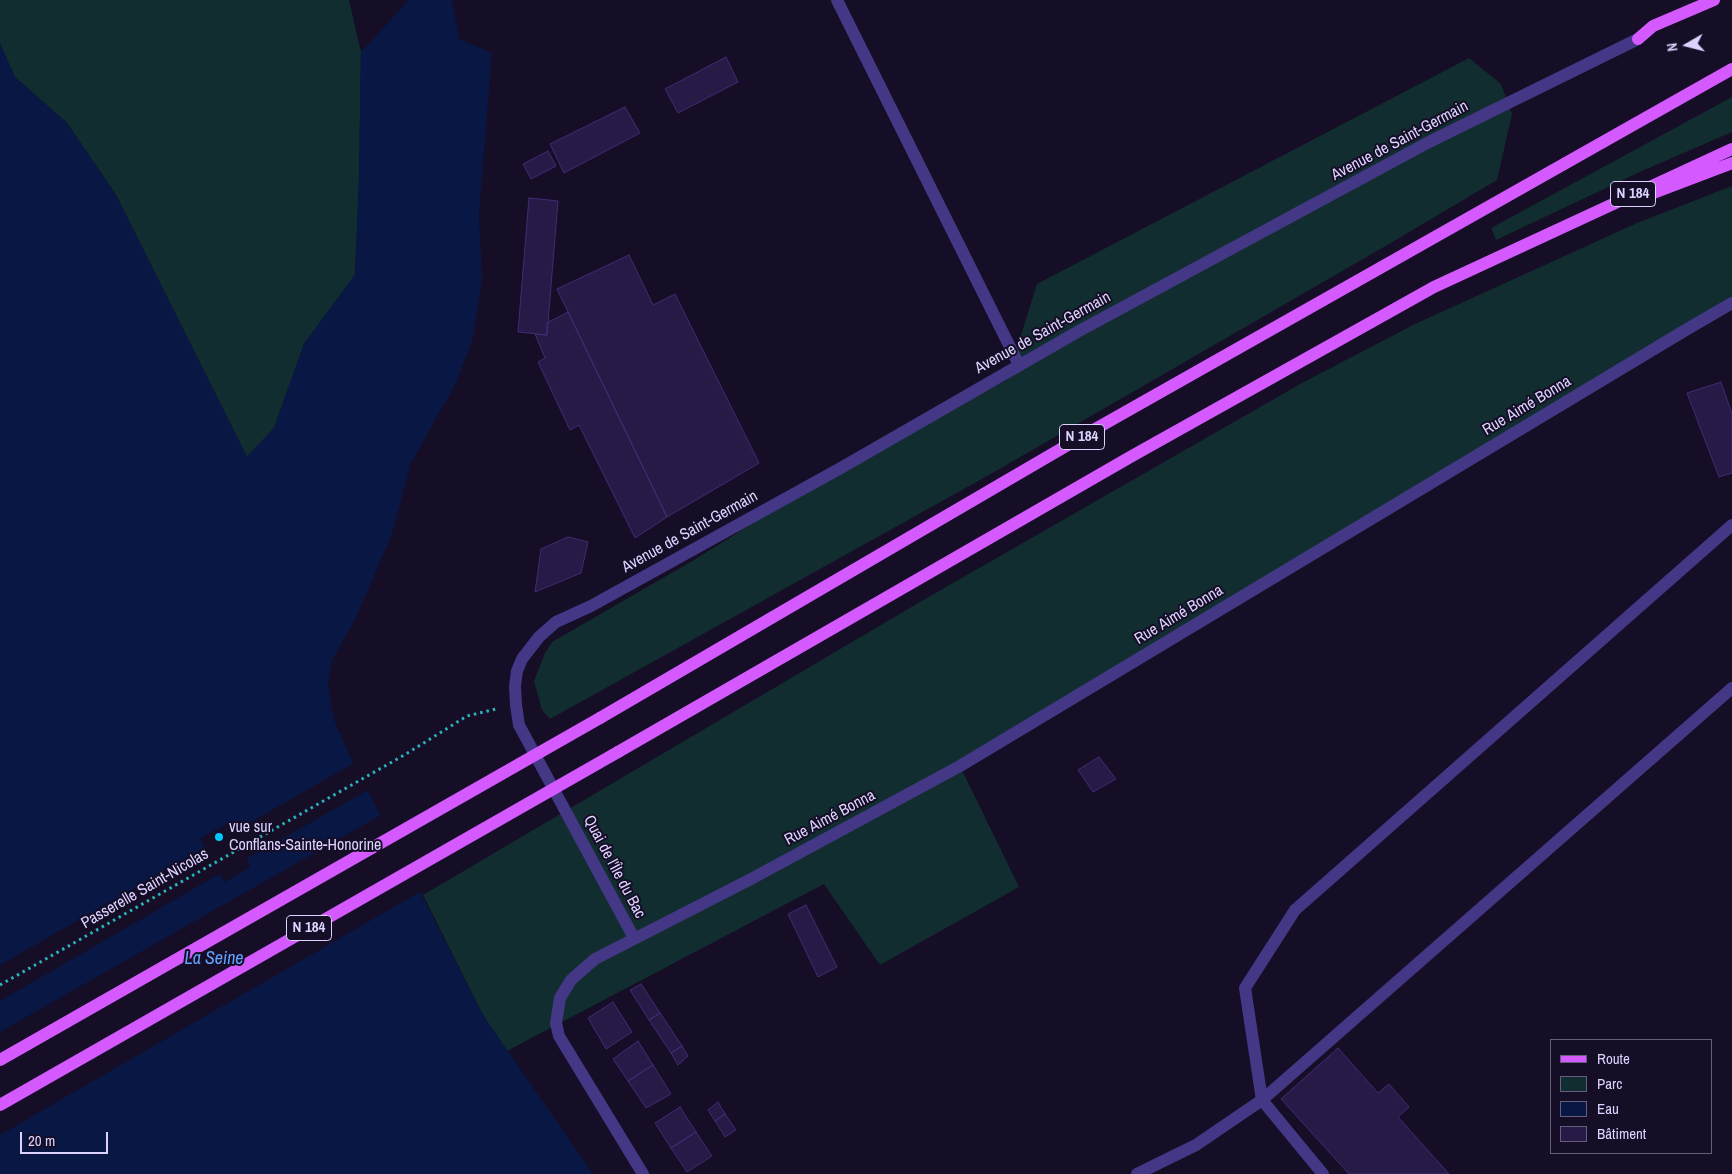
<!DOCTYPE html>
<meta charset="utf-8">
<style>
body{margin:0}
#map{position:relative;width:1732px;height:1174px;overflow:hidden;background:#150e26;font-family:"Archivo Narrow",sans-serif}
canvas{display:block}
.legend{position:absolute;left:1550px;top:1039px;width:162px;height:115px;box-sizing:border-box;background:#150e26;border:1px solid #655d7d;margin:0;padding:6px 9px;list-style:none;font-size:15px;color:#ddd3ff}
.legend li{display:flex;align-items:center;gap:10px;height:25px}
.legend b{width:25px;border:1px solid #655d7d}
.north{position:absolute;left:1662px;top:20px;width:50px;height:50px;-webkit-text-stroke:4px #150e26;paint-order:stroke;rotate:262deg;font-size:14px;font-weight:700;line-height:20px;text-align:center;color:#ddd3ff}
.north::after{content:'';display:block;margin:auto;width:18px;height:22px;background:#ddd3ff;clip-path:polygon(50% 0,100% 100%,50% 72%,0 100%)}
.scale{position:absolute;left:20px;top:1132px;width:88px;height:22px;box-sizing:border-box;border:2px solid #ddd3ff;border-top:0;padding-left:6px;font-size:15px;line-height:18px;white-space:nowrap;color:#ddd3ff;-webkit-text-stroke:4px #150e26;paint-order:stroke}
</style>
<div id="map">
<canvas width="1732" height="1174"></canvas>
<ul class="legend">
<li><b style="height:6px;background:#d45aff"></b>Route</li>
<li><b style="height:14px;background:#112d30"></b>Parc</li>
<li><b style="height:14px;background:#091744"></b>Eau</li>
<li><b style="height:14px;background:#281a47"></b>Bâtiment</li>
</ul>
<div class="north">N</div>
<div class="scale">20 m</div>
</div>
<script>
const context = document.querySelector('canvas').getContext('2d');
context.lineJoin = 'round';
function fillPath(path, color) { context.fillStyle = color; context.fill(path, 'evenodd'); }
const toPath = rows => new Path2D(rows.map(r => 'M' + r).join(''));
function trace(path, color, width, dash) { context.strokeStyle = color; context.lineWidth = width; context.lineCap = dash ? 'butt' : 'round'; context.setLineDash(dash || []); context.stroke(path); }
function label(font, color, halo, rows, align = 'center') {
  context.font = font + ' "Archivo Narrow",sans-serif'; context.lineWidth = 4; context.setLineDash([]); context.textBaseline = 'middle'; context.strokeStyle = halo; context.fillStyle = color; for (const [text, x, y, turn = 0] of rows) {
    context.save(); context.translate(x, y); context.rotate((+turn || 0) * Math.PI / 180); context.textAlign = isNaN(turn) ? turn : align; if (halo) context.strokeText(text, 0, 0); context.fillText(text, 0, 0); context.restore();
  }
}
fillPath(toPath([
 [0,0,349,0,361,52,359,179,355,275,304,344,274,428,247,457,116,195,67,123,15,77,0,44],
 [1469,58,1501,84,1512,114,1497,180,1389,244,989,475,550,719,542,710,534,681,545,653,552,642,694,560,839,469,1007,380,1037,284],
 [1732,97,1732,132,1642,171,1496,240,1491,228],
 [1732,186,1732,303,960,766,1019,887,880,965,824,884,507,1051,483,1015,423,895,925,599,1302,383,1415,324,1637,223]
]), '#112d30');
fillPath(toPath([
 [409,0,452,0,459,39,492,53,479,214,482,278,473,338,456,383,411,463,392,534,355,620,332,660,328,685,331,705,335,722,349,754,483,1015,593,1174,0,1174,0,44,15,77,67,123,116,195,247,457,274,428,304,344,355,275,359,179,361,52]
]), '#091744');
fillPath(toPath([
 [356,762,370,789,246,859,250,867,225,882,219,874,0,1001,0,965,205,848,200,838,227,824,232,833],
 [383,814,423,890,0,1135,0,1032]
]), '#150e26');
const building = toPath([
 [726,57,738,82,678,113,665,89,726,57],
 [625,107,640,133,564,173,550,144,625,107],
 [548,151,556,166,531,179,523,164,548,151],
 [529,198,558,201,547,335,518,332,529,198],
 [629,255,653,305,675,294,759,463,667,517,557,289,629,255],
 [568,312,667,517,635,538,579,425,570,430,538,362,545,358,535,334,547,335,547,323,568,312],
 [1721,382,1732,414,1732,473,1719,477,1687,393,1721,382],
 [568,537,588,542,581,573,535,592,541,549,568,537],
 [1099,757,1116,779,1093,792,1078,770,1099,757],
 [806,905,837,967,818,977,788,914,806,905],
 [641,984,660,1013,649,1020,630,990,641,984],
 [613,1002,632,1032,606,1049,588,1018,613,1002],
 [660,1013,682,1046,671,1053,649,1020,660,1013],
 [638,1041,653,1065,628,1081,613,1059,638,1041],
 [682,1046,688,1056,678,1065,671,1053,682,1046],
 [1338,1048,1378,1093,1389,1084,1409,1107,1398,1117,1449,1174,1349,1174,1281,1099,1338,1048],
 [653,1065,671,1094,646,1108,628,1081,653,1065],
 [718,1102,725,1114,715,1121,708,1110,718,1102],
 [680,1107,696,1132,671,1148,655,1123,680,1107],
 [725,1114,736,1130,725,1137,715,1121,725,1114],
 [696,1132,712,1156,687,1172,671,1148,696,1132]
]);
fillPath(building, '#281a47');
trace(building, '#422b74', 1);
trace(toPath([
 [0,985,406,754,467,716,496,709]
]), '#2cb2ba', 3, [2.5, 4]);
trace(toPath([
 [837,0,1019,365],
 [1137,1174,1196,1145,1262,1100,1245,988,1295,910,1732,525],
 [1323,1174,1262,1100,1732,688]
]), '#443886', 12);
trace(toPath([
 [634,938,519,725,516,705,515,686,517,671,522,659,539,637,556,622,591,606,839,469,1079,331,1429,142,1638,39],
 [643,1174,559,1036,556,1023,560,998,571,980,595,959,751,879,960,766,1684,331,1732,303]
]), '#443886', 12);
trace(toPath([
 [1638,39,1653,26,1714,0],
 [1651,194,1732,163],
 [600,718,1090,432,1732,69],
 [618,752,1132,456,1434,287,1732,149]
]), '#d45aff', 12);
trace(toPath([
 [0,1060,600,718],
 [0,1105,618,752]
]), '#d45aff', 12);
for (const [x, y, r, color] of [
 [219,837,5,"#00c7fe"]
]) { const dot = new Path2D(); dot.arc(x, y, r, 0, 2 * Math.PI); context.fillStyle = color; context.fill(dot); trace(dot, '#150e26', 2); }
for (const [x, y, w] of [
 [1633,194,45],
 [1082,437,45],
 [309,928,45]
]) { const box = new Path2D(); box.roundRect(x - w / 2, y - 12.5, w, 25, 4); context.fillStyle = '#150e26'; context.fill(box); trace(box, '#ddd3ff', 1); }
label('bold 15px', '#ddd3ff', null, [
 ["N 184",1633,194],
 ["N 184",1082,437],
 ["N 184",309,928]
]);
label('16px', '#ddd3ff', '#150e26', [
 ["Avenue de Saint-Germain",1400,141,-28],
 ["Avenue de Saint-Germain",1043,333,-29],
 ["Rue Aimé Bonna",1527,406,-31],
 ["Avenue de Saint-Germain",690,532,-29],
 ["Rue Aimé Bonna",1179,615,-31],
 ["Rue Aimé Bonna",830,818,-28],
 ["Quai de l'Île du Bac",614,867,62],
 ["Passerelle Saint-Nicolas",145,889,-30]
]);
label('16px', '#ddd3ff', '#150e26', [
 ["vue sur",229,828],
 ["Conflans-Sainte-Honorine",229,846]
], 'left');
label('italic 18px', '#61a3ff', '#150e26', [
 ["La Seine",214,959]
]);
</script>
